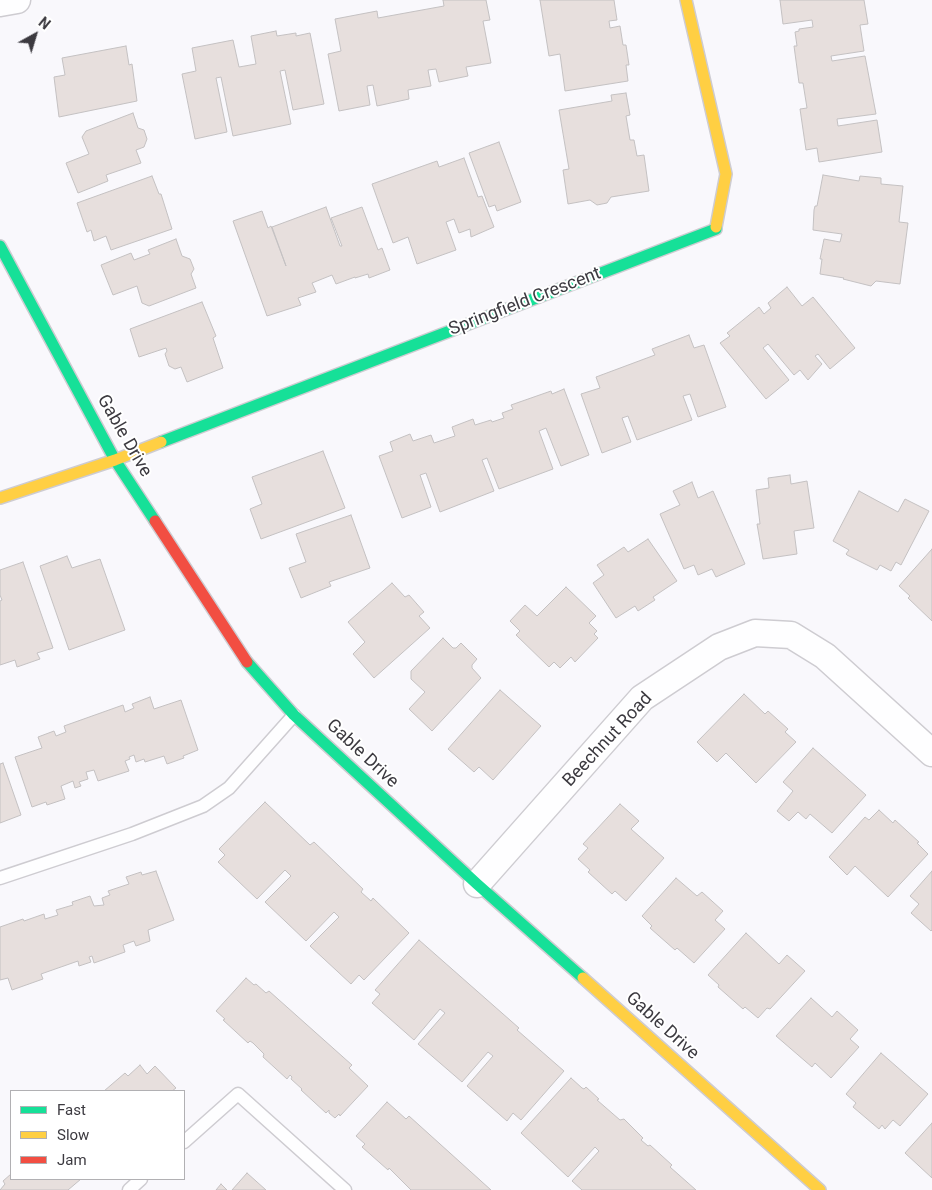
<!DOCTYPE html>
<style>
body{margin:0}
#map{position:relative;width:932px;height:1190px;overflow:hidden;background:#f9f8fc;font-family:Roboto,sans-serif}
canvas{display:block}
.legend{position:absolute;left:10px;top:1090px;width:175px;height:90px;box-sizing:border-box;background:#fff;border:1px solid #b1b0b3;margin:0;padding:6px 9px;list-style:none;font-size:15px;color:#3c3a40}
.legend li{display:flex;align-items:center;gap:10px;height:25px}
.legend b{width:25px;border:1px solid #b1b0b3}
.north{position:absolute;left:10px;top:10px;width:50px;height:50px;-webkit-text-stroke:4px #fff;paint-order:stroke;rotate:39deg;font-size:14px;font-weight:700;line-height:20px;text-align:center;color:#3c3a40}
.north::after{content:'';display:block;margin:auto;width:18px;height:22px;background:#3c3a40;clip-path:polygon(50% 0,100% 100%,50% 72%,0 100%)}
</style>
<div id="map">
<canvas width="932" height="1190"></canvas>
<ul class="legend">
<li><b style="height:6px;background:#16e098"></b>Fast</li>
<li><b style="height:6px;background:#ffcf43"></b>Slow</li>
<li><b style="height:6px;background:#f24e42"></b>Jam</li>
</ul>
<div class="north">N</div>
</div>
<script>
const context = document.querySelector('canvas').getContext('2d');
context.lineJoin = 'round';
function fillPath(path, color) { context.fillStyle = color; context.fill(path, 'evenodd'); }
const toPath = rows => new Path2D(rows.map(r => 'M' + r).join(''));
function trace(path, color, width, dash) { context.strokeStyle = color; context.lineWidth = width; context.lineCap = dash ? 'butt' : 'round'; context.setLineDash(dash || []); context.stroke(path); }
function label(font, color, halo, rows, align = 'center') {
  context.font = font + ' Roboto,sans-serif'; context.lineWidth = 4; context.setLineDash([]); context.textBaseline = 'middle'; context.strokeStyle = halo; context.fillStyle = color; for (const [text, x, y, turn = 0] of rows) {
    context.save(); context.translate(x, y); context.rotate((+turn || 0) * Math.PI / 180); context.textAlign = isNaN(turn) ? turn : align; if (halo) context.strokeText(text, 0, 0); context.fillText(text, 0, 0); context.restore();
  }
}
const building = toPath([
 [443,0,486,0,490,20,483,21,491,63,466,67,468,76,439,82,436,69,428,70,431,86,408,90,409,99,377,106,373,85,367,86,370,105,339,111,328,54,341,51,335,19,377,11,378,18,444,6,443,0],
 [540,0,614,0,617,20,609,21,610,28,620,26,623,45,626,45,629,65,626,65,628,81,565,91,560,54,549,56,540,0],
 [780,0,864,0,868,24,860,25,864,51,831,56,832,61,865,56,876,114,837,119,838,126,877,120,882,152,819,162,817,148,806,150,800,109,807,108,803,83,799,83,794,46,797,46,795,32,799,31,799,29,813,27,812,20,783,24,780,0],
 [276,31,277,36,296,33,296,36,310,33,324,104,293,110,285,70,280,71,291,124,233,136,221,77,216,78,227,132,195,139,182,74,196,71,192,48,233,40,239,67,256,64,251,36,276,31],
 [126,46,129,65,132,64,137,101,59,117,54,77,65,75,62,58,126,46],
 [626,93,630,115,626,116,630,140,634,140,637,156,644,155,649,191,611,197,607,203,597,205,590,200,568,204,563,170,569,169,559,110,612,101,611,95,626,93],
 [133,113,138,128,144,130,147,139,144,147,136,150,141,163,106,175,108,181,78,193,66,163,89,154,82,137,86,131,133,113],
 [499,142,521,202,497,211,495,205,489,207,469,153,499,142],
 [464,158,478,197,482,196,494,227,471,237,470,229,459,233,454,219,446,222,456,250,417,264,408,237,393,243,372,184,437,161,439,167,464,158],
 [823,175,859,181,860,176,881,178,881,184,903,186,899,222,908,223,900,284,876,281,871,286,843,279,844,278,820,274,822,259,820,259,824,239,840,242,842,234,813,230,814,210,815,206,817,206,823,175],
 [152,176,159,194,161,194,172,229,111,250,106,236,94,241,91,230,87,232,77,203,152,176],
 [326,207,340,246,342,246,331,218,362,207,378,250,382,248,390,270,369,278,368,274,355,278,355,277,336,284,332,275,312,283,316,292,298,298,301,305,267,316,233,221,262,211,268,228,271,226,286,266,272,227,326,207],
 [176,239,182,256,190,259,194,269,191,274,196,288,149,306,142,303,137,286,113,295,101,265,131,253,134,260,150,254,148,250,176,239],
 [787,287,802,306,813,297,855,348,830,369,818,354,815,356,822,364,808,380,800,370,794,375,768,344,763,348,789,380,766,399,720,343,730,336,727,333,759,307,764,314,771,308,768,303,787,287],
 [202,302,216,336,213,338,223,368,187,382,181,367,175,369,169,366,165,354,167,351,166,348,139,357,130,329,202,302],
 [689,335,694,348,704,345,726,407,698,417,690,394,683,396,692,420,637,440,628,416,622,418,631,442,602,453,581,394,600,388,596,377,655,355,652,349,689,335],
 [564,389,589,455,561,466,546,428,539,431,553,469,499,489,487,458,482,460,494,491,440,512,426,473,420,475,431,507,402,518,379,456,393,451,390,442,410,434,413,441,431,435,434,443,455,436,452,427,473,419,475,425,491,420,492,422,504,418,502,413,513,409,511,405,551,391,552,394,564,389],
 [323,451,345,508,261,539,250,509,262,504,252,477,323,451],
 [790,475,791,484,807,481,814,528,794,531,797,554,763,559,757,524,760,524,756,490,769,488,768,478,790,475],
 [692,482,698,498,713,491,745,564,716,577,712,569,698,575,694,565,684,569,660,514,680,505,673,491,692,482],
 [859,491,898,512,905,499,929,511,901,565,896,562,891,571,880,565,877,570,847,555,846,554,849,550,833,541,859,491],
 [351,515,370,568,329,582,331,586,301,598,289,568,306,562,296,534,351,515],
 [648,539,677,581,653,597,655,600,638,611,635,606,616,618,593,583,604,575,597,565,624,547,628,552,648,539],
 [932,549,932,621,908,598,910,596,899,586,932,549],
 [67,556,72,568,100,559,125,630,69,650,40,566,67,556],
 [23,562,53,648,37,653,40,659,17,667,15,660,0,665,0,601,2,600,0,595,0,570,23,562],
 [392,583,405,597,409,595,424,612,419,616,430,628,374,678,353,654,365,642,348,622,392,583],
 [566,587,596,616,589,623,597,631,594,634,598,638,575,662,571,657,560,668,554,662,549,667,516,635,520,631,510,621,525,605,537,616,566,587],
 [443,638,453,648,456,648,461,643,477,659,472,665,472,668,481,678,432,731,409,709,425,692,411,679,411,671,443,638],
 [500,690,541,726,493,780,479,767,474,772,448,749,500,690],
 [744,694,765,714,768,711,788,729,785,732,796,742,756,783,726,753,717,762,697,742,744,694],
 [150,697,154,709,181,700,198,750,183,756,184,758,167,764,164,756,145,762,144,759,136,762,134,755,129,757,130,759,125,761,129,771,98,781,94,770,86,772,88,779,79,782,81,786,75,788,73,781,61,786,65,799,47,805,46,802,32,807,15,757,42,748,38,737,54,731,56,736,66,732,64,726,123,705,125,712,134,708,132,704,150,697],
 [813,748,866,795,832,833,810,814,806,819,798,812,789,821,777,811,793,791,783,782,813,748],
 [3,763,21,815,0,823,0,764,3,763],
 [265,802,310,845,314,842,363,889,361,892,371,901,373,898,409,933,364,980,359,975,351,984,310,946,339,917,334,912,306,941,265,902,291,876,285,870,257,899,218,862,225,855,219,849,265,802],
 [620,804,639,821,631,829,664,858,626,901,615,891,612,894,588,872,590,870,578,859,588,848,583,844,620,804],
 [879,810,893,823,895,820,919,842,917,843,928,854,888,897,855,866,847,875,829,857,865,817,869,820,879,810],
 [156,871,174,920,148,930,150,941,136,946,134,941,123,945,125,952,94,963,92,956,89,957,91,962,79,966,78,961,41,974,43,979,12,990,8,978,0,980,0,927,23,919,24,921,44,914,45,919,58,915,56,910,73,905,72,902,90,896,94,906,104,905,102,898,110,895,108,891,129,884,126,877,141,872,142,875,156,871],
 [932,871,932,930,931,931,911,913,919,904,910,896,932,871],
 [676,878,697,896,702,892,723,911,715,920,725,929,694,963,677,948,675,950,650,928,652,926,642,916,676,878],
 [746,933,779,964,787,955,805,971,770,1009,767,1008,758,1018,745,1007,743,1009,718,987,719,985,708,975,746,933],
 [419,940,519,1028,517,1030,564,1071,521,1120,513,1113,507,1121,467,1086,493,1056,488,1052,462,1082,418,1044,445,1013,440,1009,414,1040,372,1003,380,994,375,990,419,940],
 [246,978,254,985,256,984,266,993,269,991,352,1065,349,1068,368,1086,340,1116,339,1114,335,1118,329,1113,329,1110,326,1113,301,1090,302,1089,291,1079,292,1077,290,1075,287,1079,263,1057,264,1054,253,1043,250,1041,248,1043,223,1020,225,1019,216,1011,246,978],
 [811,998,832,1017,837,1011,858,1030,850,1039,859,1047,831,1078,815,1063,812,1067,776,1036,811,998],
 [881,1053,928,1094,900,1126,893,1120,885,1129,882,1125,879,1129,853,1107,856,1103,846,1094,881,1053],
 [140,1065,147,1074,155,1066,176,1088,172,1091,104,1091,125,1073,128,1076,140,1065],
 [571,1078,582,1088,584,1089,586,1087,599,1099,597,1100,620,1120,624,1119,643,1138,641,1140,648,1146,650,1145,672,1165,670,1167,696,1190,582,1190,572,1181,599,1151,595,1147,568,1177,521,1133,571,1078],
 [387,1102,406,1119,409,1116,491,1190,411,1190,389,1168,388,1170,362,1147,365,1144,356,1136,387,1102],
 [932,1123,932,1178,905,1153,932,1123],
 [247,1173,266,1190,232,1190,247,1173],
 [11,1174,11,1179,81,1179,68,1190,0,1190,5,1184,3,1181,11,1174],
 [221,1184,227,1190,216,1190,221,1184]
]);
fillPath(building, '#e7dfdd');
trace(building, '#c4c1c2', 1);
const lane = toPath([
 [0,878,132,834,203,806,229,788,294,715],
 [184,1142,238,1094,345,1190],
 [129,1190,141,1179]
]);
const street = toPath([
 [0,3,17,0],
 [477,884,642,698,719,647,755,633,791,635,825,656,932,753]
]);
const fast = toPath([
 [0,246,115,460,155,521],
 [161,442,716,229,716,227],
 [247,662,294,715,477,884,583,978]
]);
const slow = toPath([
 [686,0,726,174,716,227],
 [0,498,115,460,161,442],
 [583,978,820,1190]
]);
const jam = toPath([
 [155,521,247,662]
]);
trace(lane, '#ceccd1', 15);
trace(street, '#ceccd1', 29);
trace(fast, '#ceccd1', 14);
trace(slow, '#ceccd1', 14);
trace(jam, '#ceccd1', 14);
trace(lane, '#fefeff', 12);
trace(street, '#fefeff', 26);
trace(fast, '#16e098', 11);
trace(slow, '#ffcf43', 11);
trace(jam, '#f24e42', 11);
label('18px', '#3c3a40', '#fff', [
 ["Springfield Crescent",525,302,-21],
 ["Gable Drive",124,436,60],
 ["Beechnut Road",608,740,-47],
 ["Gable Drive",362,754,43],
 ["Gable Drive",662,1026,42]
]);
</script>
